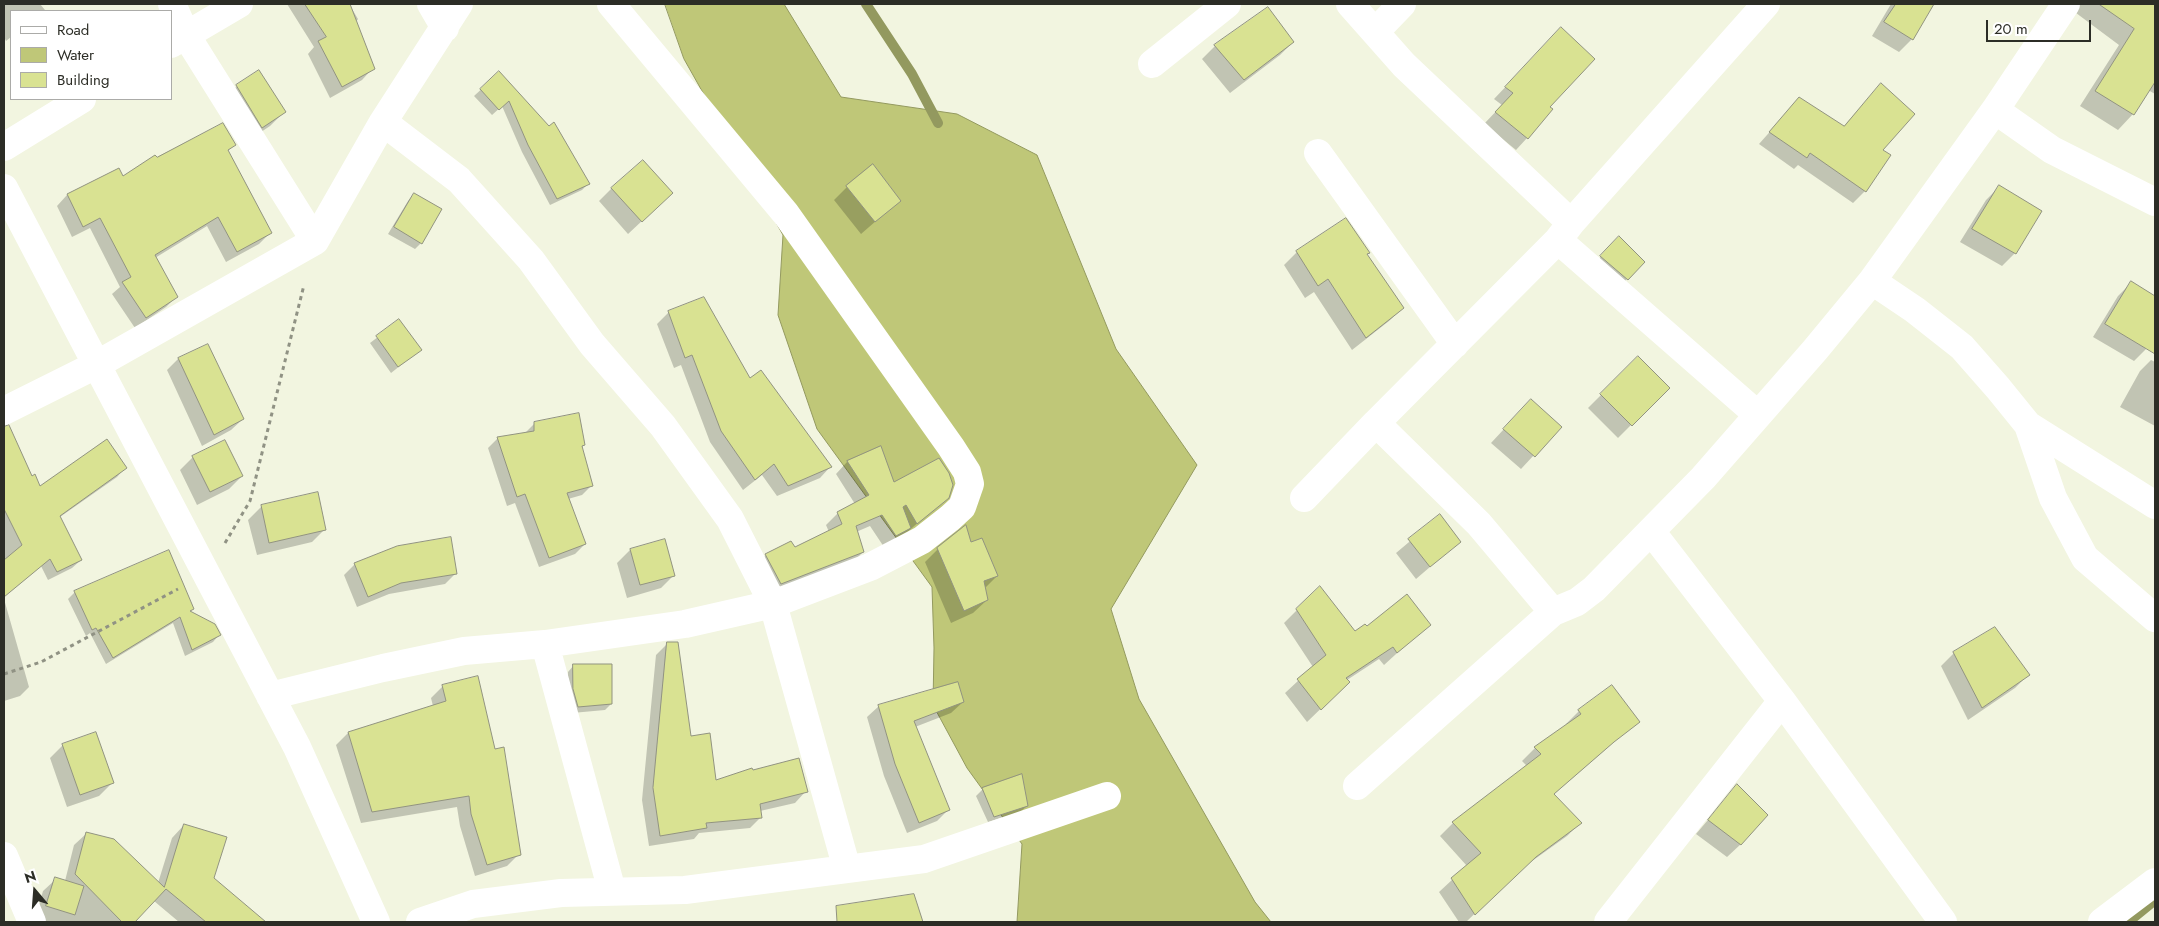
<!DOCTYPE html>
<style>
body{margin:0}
#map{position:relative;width:2159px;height:926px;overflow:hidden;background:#f2f5e0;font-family:Jost,sans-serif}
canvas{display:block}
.frame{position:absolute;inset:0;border:5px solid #2c2d26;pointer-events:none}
.legend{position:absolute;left:10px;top:10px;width:162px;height:90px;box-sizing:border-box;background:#fff;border:1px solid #ababa8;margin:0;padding:6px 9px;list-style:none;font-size:15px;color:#2c2d26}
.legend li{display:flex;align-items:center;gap:10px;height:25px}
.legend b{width:25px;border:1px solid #ababa8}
.north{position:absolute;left:10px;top:866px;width:50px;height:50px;-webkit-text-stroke:4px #fff;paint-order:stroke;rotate:342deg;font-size:14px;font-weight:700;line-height:20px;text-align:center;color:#2c2d26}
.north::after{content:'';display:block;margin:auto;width:18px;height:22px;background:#2c2d26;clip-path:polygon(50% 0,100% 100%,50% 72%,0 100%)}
.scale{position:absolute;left:1986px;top:20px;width:105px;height:22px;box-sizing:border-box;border:2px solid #2c2d26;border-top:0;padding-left:6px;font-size:15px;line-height:18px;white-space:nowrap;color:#2c2d26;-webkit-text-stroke:4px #fff;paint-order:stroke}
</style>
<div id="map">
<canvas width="2159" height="926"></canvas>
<div class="frame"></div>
<ul class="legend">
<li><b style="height:6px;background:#fff"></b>Road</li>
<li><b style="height:14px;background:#bfc778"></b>Water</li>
<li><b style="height:14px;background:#d9e292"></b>Building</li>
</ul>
<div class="north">N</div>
<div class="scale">20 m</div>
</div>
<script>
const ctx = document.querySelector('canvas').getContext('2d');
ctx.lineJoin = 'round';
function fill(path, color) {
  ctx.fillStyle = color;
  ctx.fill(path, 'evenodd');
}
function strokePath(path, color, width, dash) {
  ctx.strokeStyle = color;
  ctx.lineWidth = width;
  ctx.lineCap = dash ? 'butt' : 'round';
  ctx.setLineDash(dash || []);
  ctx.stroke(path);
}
const water = new Path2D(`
 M 665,4 L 784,4 L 841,97 L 957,114 L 1037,155 L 1116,349 L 1197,465 L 1111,609 L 1139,699 L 1255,902 L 1271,922 L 1017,922 L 1022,844 L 967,768 L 933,705 L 934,648 L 932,587 L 817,429 L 778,315 L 783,235 L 684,59 Z`);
fill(water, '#bfc778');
strokePath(water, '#93995f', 1);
fill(new Path2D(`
 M 4,4 L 40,4 L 45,10 L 11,11 L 11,37 L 6,41 L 4,37 Z
 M 287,4 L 349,4 L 358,19 L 356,22 L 373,68 L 362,80 L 330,98 L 308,54 L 314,47 Z
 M 1891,4 L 1933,4 L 1912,39 L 1899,52 L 1872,36 Z
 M 2064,4 L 2141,4 L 2155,13 L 2155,94 L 2148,90 L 2133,114 L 2118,130 L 2080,106 L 2119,45 Z
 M 1549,41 L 1549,107 L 1527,138 L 1516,150 L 1484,124 L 1502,105 L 1494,99 Z
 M 1293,42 L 1280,55 L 1230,93 L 1202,59 L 1215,46 Z
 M 258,72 L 283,113 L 270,126 L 249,140 L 224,99 L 237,86 Z
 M 499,73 L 588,184 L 582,190 L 550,205 L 522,152 L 502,106 L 492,115 L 474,96 Z
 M 1881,85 L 1881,150 L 1865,191 L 1853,203 L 1798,165 L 1794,169 L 1759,144 L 1799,99 L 1843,127 Z
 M 235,144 L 227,152 L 270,233 L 259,244 L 226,262 L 207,226 L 155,258 L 177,296 L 166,307 L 135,328 L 112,294 L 120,287 L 90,228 L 72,237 L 57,206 L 67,195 L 118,169 L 123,178 L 157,159 Z
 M 847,187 L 899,201 L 861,234 L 834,200 Z
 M 1999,187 L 2015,253 L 2002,266 L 1960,242 L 1986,200 Z
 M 612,188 L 658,206 L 628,234 L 599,201 Z
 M 414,194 L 421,243 L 415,249 L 388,234 L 408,201 Z
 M 1619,238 L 1644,262 L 1614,292 L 1588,270 Z
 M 1297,252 L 1366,255 L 1403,308 L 1389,321 L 1352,350 L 1314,292 L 1305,298 L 1284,265 Z
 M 2131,283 L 2155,297 L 2155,334 L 2147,348 L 2134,361 L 2093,337 L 2118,296 Z
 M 703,298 L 749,379 L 831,466 L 820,478 L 777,496 L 762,475 L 743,490 L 710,442 L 681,365 L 674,368 L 657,324 L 669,312 Z
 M 399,321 L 420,350 L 391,373 L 370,343 Z
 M 1638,358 L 1668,388 L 1618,438 L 1588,408 Z
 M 178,359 L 243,419 L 231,430 L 202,446 L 167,370 Z
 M 2151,360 L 2155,362 L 2155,426 L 2120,407 L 2140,371 Z
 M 1518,414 L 1560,427 L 1521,469 L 1491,443 Z
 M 534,424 L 584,445 L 581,448 L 592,485 L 582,495 L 568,499 L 585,544 L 575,554 L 539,567 L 515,503 L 507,506 L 488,448 L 498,438 L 524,434 Z
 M 17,444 L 32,477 L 39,488 L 125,468 L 117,477 L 60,517 L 81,560 L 72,568 L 48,580 L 41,566 L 4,597 L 4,450 Z
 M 880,448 L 893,484 L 947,497 L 904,535 L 904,534 L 897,540 L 884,547 L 870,526 L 856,532 L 863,552 L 851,564 L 768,596 L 754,567 L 766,555 L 794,548 L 829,532 L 826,525 L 838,513 L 855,504 L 836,474 L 847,462 Z
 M 193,457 L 242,476 L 229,489 L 197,505 L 180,470 Z
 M 262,506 L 325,529 L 312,542 L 257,555 L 248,520 Z
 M 1440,516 L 1459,542 L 1416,579 L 1396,553 Z
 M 971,544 L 997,576 L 984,589 L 987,600 L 973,613 L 951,623 L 925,562 L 938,549 Z
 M 630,550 L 674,575 L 661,588 L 627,598 L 617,563 Z
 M 169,552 L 189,612 L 219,635 L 213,642 L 185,656 L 173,623 L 106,664 L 90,633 L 86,636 L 68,599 L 75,592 Z
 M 355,564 L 456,573 L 445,584 L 389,594 L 357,607 L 344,575 Z
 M 4,599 L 29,687 L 20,696 L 4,701 Z
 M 1297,610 L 1355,633 L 1367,627 L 1429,624 L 1384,665 L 1379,659 L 1347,680 L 1335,695 L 1307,722 L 1285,693 L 1313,667 L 1284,623 Z
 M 667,644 L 690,738 L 715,781 L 806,791 L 795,803 L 760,811 L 761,817 L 750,828 L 699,833 L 694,839 L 649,846 L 642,800 L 656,655 Z
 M 1954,653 L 2028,675 L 2015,688 L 1968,720 L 1941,666 Z
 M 574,665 L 611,704 L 605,710 L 572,713 L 568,696 L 568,672 Z
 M 443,686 L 519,854 L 507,866 L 475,876 L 460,826 L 457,807 L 361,823 L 336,745 L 348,733 L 433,706 L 431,698 Z
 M 963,702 L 951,713 L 915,727 L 948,810 L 937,821 L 907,833 L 884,776 L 867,717 L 879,706 Z
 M 1579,711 L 1638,721 L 1553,795 L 1580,823 L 1567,836 L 1521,869 L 1466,922 L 1459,922 L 1439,892 L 1467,866 L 1440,836 L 1453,823 L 1527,766 L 1522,761 L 1535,748 L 1567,725 L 1566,724 Z
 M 63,745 L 112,783 L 99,796 L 67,807 L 50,758 Z
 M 1737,786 L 1741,844 L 1727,857 L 1696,834 Z
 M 983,789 L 1027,806 L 1020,812 L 988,822 L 976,796 Z
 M 184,825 L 213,879 L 261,922 L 179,922 L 154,901 L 133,922 L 47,922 L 35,919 L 43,891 L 56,879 L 65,881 L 74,845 L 87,833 L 158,883 L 172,838 Z
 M 913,895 L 921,922 L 859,922 L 855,913 Z`), '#0003');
strokePath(new Path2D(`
 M 866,4 L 912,74 L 938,123
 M 2128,922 L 2155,900`), '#93995f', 10);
const building = new Path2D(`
 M 305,4 L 350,4 L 375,69 L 342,87 L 318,41 L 326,37 Z
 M 1896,4 L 1934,4 L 1913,40 L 1884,22 Z
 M 2099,4 L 2155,4 L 2155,82 L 2134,115 L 2095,91 L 2134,29 Z
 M 1268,7 L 1294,42 L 1244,80 L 1214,45 Z
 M 1561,27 L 1595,59 L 1550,107 L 1553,109 L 1528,139 L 1495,112 L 1513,93 L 1505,87 Z
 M 259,70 L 286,112 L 262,128 L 236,85 Z
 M 499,71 L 549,126 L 554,122 L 590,184 L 557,199 L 528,145 L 509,101 L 499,110 L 480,89 Z
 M 1881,83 L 1915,114 L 1883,150 L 1891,155 L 1866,192 L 1810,153 L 1807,158 L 1769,132 L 1799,97 L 1844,126 Z
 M 223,123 L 236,145 L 228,150 L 272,233 L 237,252 L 218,217 L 155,255 L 178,297 L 146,318 L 122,282 L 131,277 L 100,218 L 83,227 L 67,194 L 119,168 L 123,176 L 155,155 L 157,157 Z
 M 643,160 L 673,193 L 642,222 L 611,188 Z
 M 873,164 L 901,201 L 875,222 L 846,186 Z
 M 1999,185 L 2042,211 L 2016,254 L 1972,229 Z
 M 414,193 L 442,209 L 422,244 L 394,227 Z
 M 1346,218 L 1370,253 L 1367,254 L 1404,308 L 1366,338 L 1328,279 L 1318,286 L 1296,251 Z
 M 1619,236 L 1645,262 L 1628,280 L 1600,256 Z
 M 2131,281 L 2155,296 L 2155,354 L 2105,324 Z
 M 704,297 L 750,378 L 761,370 L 832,467 L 788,486 L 774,464 L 755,480 L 721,431 L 692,355 L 685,358 L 668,311 Z
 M 399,319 L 422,350 L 398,367 L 376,336 Z
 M 208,344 L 244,419 L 214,435 L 178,358 Z
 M 1638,356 L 1670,388 L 1632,426 L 1600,394 Z
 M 1531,399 L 1562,427 L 1535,457 L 1503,429 Z
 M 579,413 L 585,445 L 582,446 L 593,486 L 567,493 L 586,544 L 549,558 L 525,494 L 517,497 L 497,437 L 534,431 L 534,422 Z
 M 9,425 L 32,476 L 35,474 L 40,486 L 107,439 L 127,468 L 60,516 L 82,560 L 57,572 L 50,559 L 4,597 L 4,560 L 22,545 L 4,509 L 4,427 Z
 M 225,440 L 243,476 L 210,492 L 192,456 Z
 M 881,446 L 894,482 L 939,458 L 949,473 L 953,485 L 949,498 L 917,524 L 906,505 L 903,507 L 911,528 L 896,536 L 882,515 L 856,526 L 864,552 L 781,584 L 765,554 L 791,541 L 795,547 L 842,524 L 837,512 L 869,495 L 847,461 Z
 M 318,492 L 326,530 L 269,543 L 261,505 Z
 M 1440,514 L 1461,542 L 1430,567 L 1408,539 Z
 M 966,525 L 971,542 L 982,538 L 998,576 L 984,581 L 988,600 L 964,611 L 937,548 Z
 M 451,537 L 457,574 L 401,583 L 368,597 L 354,563 L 397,546 Z
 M 665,539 L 675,576 L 640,585 L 630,549 Z
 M 169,550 L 194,609 L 190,611 L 215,624 L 221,635 L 192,650 L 180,617 L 113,658 L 96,628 L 92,630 L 74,591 Z
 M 1320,586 L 1355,631 L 1365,624 L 1367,626 L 1407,594 L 1431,625 L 1397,653 L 1393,647 L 1346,678 L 1350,682 L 1321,710 L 1297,679 L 1326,655 L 1296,609 Z
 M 1995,627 L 2030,675 L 1982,708 L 1953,652 Z
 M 667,642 L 678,642 L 691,736 L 710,733 L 716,780 L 752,768 L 753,770 L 799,758 L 808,792 L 760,804 L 762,818 L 706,823 L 707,828 L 660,836 L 653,788 Z
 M 573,664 L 612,664 L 612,704 L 578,707 L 573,689 Z
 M 478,676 L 495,749 L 504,747 L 521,855 L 487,865 L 471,814 L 469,796 L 372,812 L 348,732 L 446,701 L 442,685 Z
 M 958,682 L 964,702 L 914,721 L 950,810 L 919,823 L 895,764 L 878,705 Z
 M 1612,685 L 1640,722 L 1614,742 L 1554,794 L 1582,823 L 1536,857 L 1475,915 L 1451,878 L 1481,853 L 1452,822 L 1541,754 L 1534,747 L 1581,714 L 1578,710 Z
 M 96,732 L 114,783 L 80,795 L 62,744 Z
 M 1022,774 L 1028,806 L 994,817 L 982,788 Z
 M 1737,784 L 1768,815 L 1741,845 L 1708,820 Z
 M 184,824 L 227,837 L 214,878 L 266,922 L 206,922 L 166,889 L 135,922 L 122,922 L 75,874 L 86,832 L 114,839 L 164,887 Z
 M 55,877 L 84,886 L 75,915 L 46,906 Z
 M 914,894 L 923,922 L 837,922 L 836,906 Z`);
fill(building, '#d9e292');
strokePath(building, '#919380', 1);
strokePath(new Path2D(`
 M 225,543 L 250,501 L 304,285
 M 4,674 L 41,662 L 178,589`), '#909284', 3, [4, 4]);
strokePath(new Path2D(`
 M 172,4 L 186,35 L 315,241
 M 431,4 L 445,28
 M 1350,4 L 1404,65 L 1571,223
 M 2066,4 L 1995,110 L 2052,150 L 2155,202
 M 1375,32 L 1402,4
 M 171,44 L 239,4
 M 1152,64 L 1227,4
 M 383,122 L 459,180 L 531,260 L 592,344 L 663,426 L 730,519 L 773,604 L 847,869
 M 4,147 L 82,99
 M 1318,153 L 1455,344
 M 4,188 L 297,747 L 376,922
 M 1558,240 L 1758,415
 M 1872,281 L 1915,310 L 1962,347 L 1998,388 L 2028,425 L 2053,498 L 2085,558 L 2155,618
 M 4,411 L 96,365 L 315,241 L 383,122 L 459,4
 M 2028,425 L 2155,505
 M 1304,498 L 1376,423
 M 1651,531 L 1782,701 L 1943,922
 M 1553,612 L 1479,524 L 1376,423 L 1558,240 L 1571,223 L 1766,4
 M 545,644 L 612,891
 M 270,696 L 383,668 L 464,651 L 545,644 L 685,624 L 773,604 L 870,567 L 922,540 L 950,518 L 962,507 L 970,484 L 967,472 L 951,447 L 786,214 L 611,4
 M 1357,786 L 1553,612 L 1577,602 L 1594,589 L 1703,478 L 1815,350 L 1872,281 L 1995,110
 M 4,856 L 32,922
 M 420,922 L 473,904 L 561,893 L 685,890 L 924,859 L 1107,796
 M 1608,922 L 1782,701
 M 2102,922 L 2155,882`), '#fff', 28);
</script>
